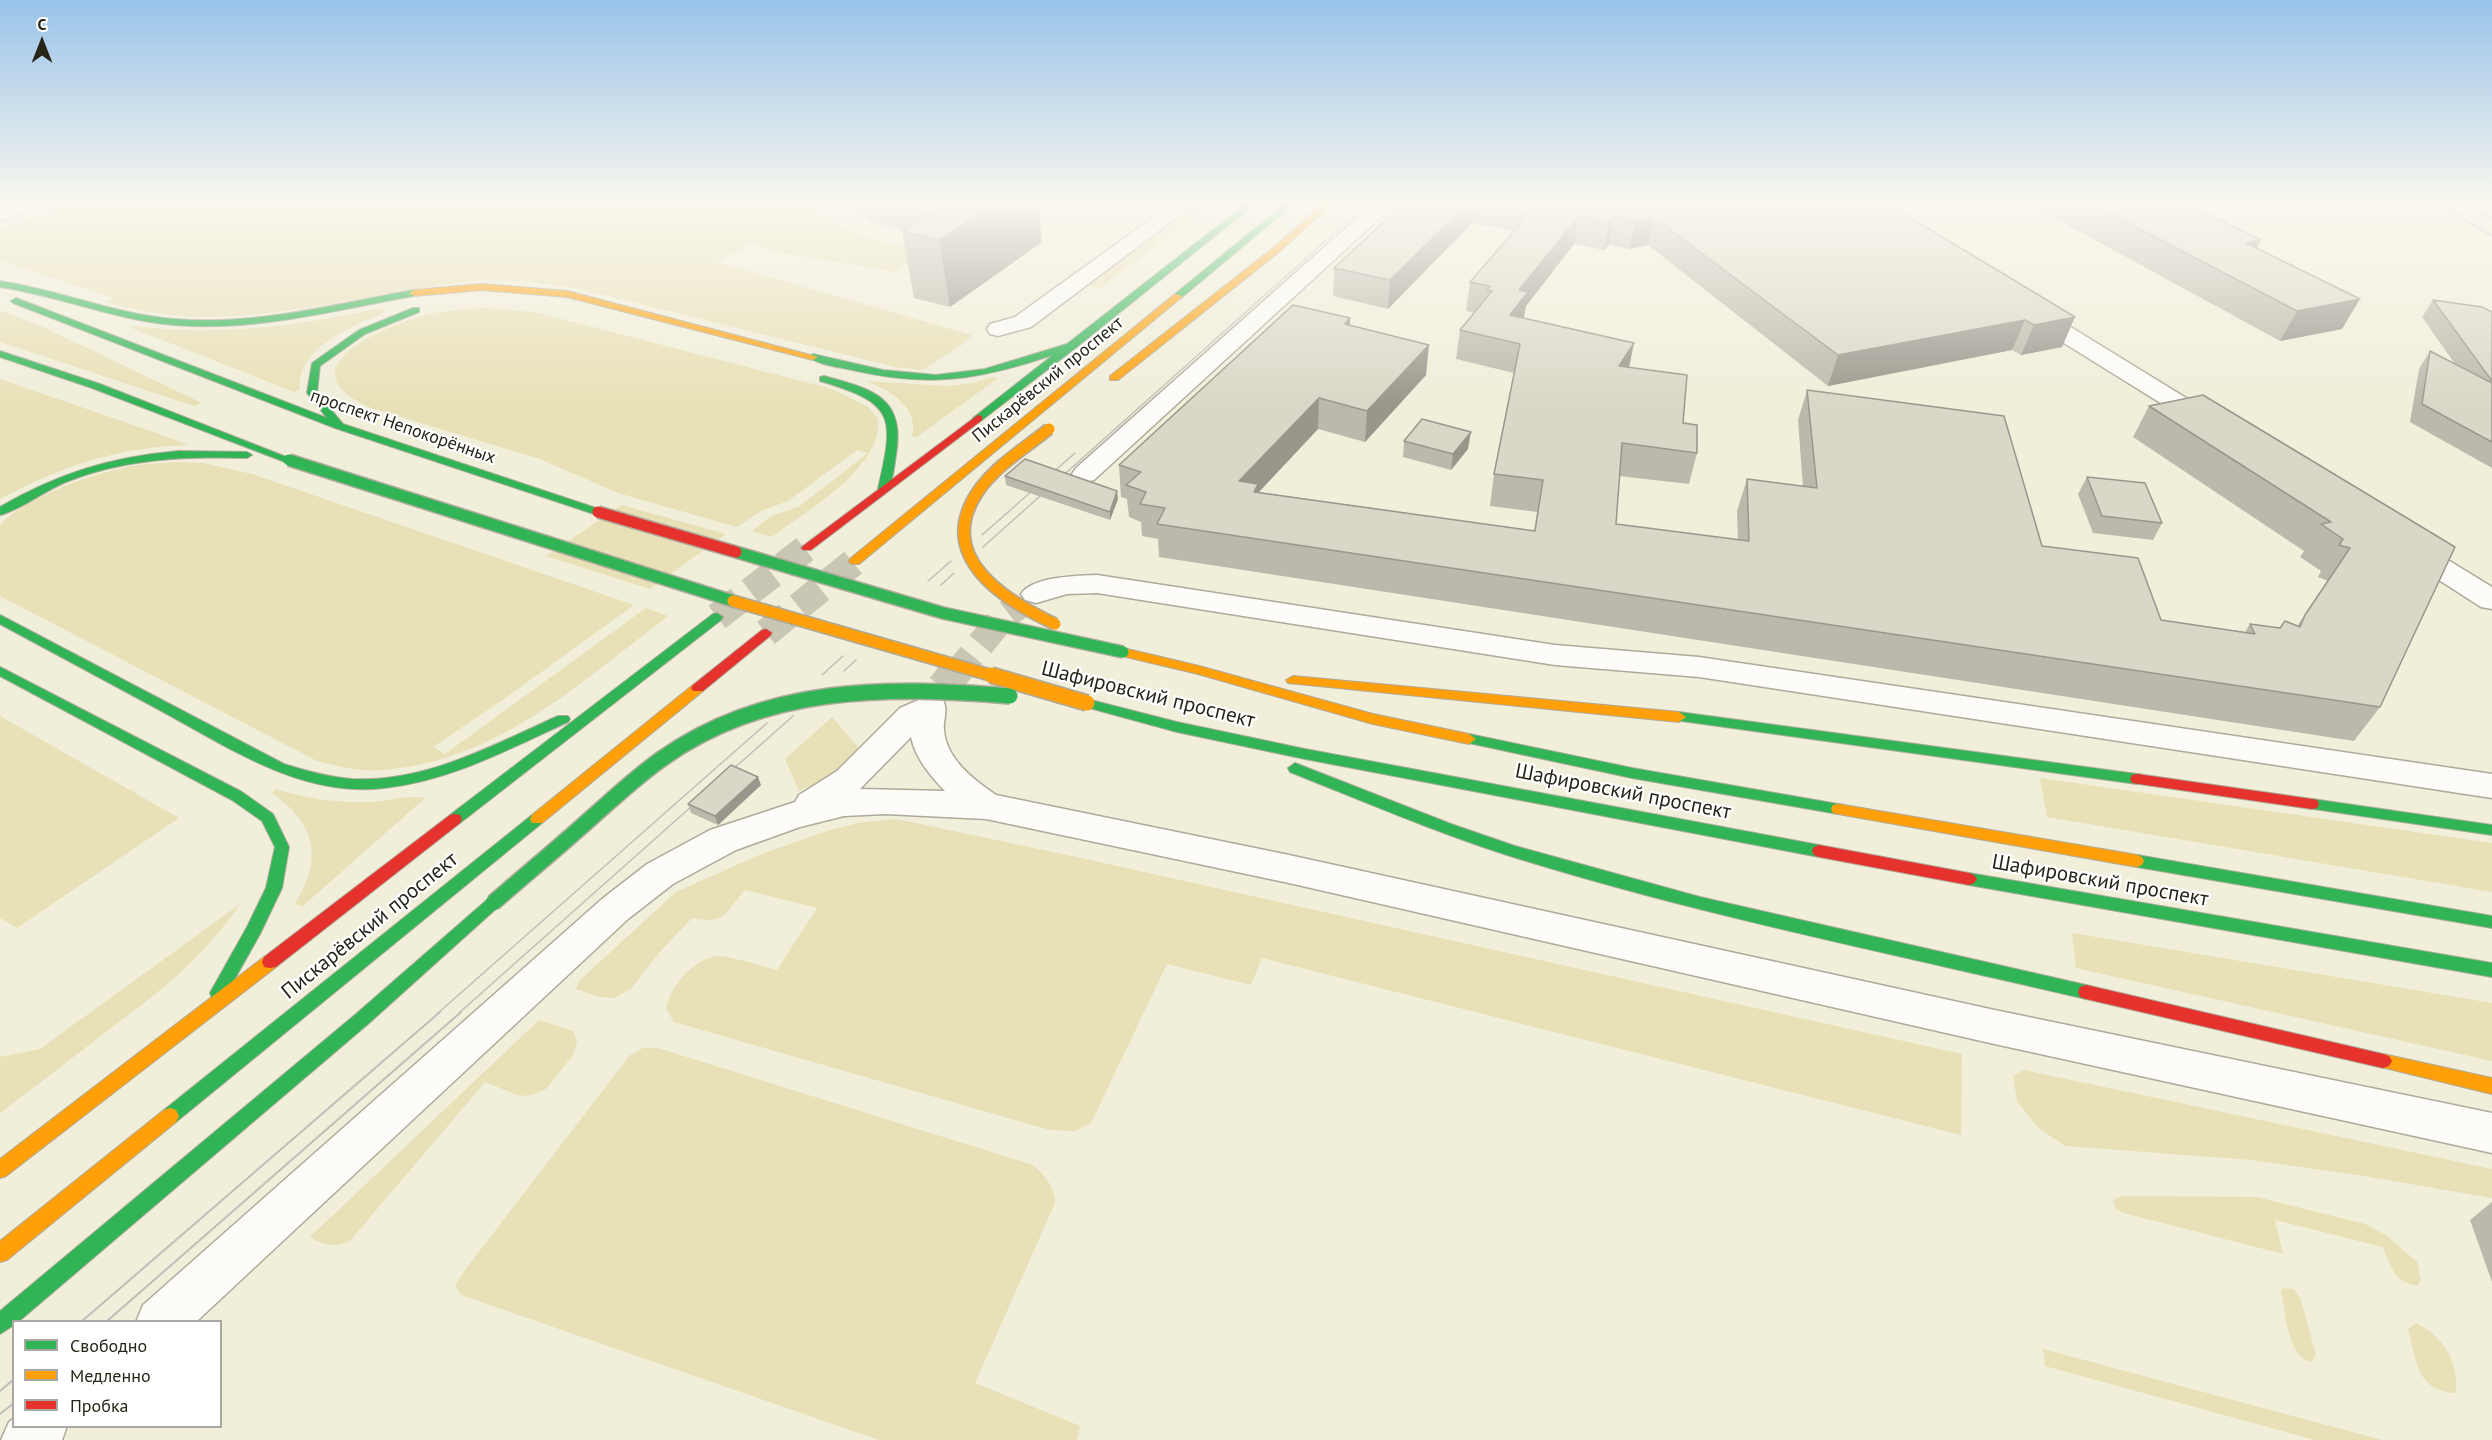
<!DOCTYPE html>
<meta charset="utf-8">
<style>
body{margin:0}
#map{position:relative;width:2492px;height:1440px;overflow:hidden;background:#f1eeda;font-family:"PT Sans",sans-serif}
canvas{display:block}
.legend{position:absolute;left:12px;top:1320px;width:210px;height:108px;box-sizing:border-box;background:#fff;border:2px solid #a9a8a2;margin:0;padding:8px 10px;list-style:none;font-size:18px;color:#272517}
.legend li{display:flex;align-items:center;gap:12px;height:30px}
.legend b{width:30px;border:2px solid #a9a8a2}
.north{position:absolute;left:12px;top:12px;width:60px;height:60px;-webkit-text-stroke:4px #fff;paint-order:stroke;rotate:0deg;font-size:16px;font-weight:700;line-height:24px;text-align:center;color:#272517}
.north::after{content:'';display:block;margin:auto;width:21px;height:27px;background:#272517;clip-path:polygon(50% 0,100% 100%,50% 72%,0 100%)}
</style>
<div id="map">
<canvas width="2492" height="1440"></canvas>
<ul class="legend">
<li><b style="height:8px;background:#30b455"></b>Свободно</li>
<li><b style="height:8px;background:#ff9f0a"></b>Медленно</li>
<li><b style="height:8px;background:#e5322d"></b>Пробка</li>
</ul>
<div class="north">С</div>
</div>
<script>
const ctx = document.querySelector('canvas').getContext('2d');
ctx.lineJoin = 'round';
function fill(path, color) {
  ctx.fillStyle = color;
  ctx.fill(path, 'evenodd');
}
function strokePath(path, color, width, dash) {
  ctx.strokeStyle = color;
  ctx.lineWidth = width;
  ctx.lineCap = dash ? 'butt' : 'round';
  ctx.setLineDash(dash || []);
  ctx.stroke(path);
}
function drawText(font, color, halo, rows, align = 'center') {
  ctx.font = font + ' "PT Sans",sans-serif';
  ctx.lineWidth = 4.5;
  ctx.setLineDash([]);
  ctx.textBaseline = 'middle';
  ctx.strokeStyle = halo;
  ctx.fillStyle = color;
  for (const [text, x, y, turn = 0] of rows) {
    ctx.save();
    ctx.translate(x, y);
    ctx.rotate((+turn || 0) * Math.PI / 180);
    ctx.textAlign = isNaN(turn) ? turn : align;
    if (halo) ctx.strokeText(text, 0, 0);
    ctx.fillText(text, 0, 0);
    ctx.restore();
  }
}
fill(new Path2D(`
 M 73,203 L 805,203 L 835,224 L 862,235 L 923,252 L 895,272 L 776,252 L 751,244 L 717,262 L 972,335 L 963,344 L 922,370 L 895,367 L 579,289 C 540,282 500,277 461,282 C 375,293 290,317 203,317 C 170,317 137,310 105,302 L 114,298 L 0,261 L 0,229 Z
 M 1190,210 L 1201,212 L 1100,288 L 1089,286 Z
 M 382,308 L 386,312 C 354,326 296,347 300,390 L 294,392 L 129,327 L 136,326 C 219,337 301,325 382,308 Z
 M 486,308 L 535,312 L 832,389 L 868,407 L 878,419 C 883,468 806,511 772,537 L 752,531 L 772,516 L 800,506 L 868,453 L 857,450 L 788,501 L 761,511 L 737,527 L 618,493 L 540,459 L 371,408 C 358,402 336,391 335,375 C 333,347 400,322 422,316 C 443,310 465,309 486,308 Z
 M 0,310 L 43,327 L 202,403 L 194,406 L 0,342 Z
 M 992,377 L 998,378 L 917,437 L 912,437 C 920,407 889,390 866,381 L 948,386 L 974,383 Z
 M 0,379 L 162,435 L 188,445 C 118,447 62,466 0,499 Z
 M 173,462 L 203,463 L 252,474 L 634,605 L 504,699 L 433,747 L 445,754 L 646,608 L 668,616 C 581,682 495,763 381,770 C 360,772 337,766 317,761 L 0,596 L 0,525 C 23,498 88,476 122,468 C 138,464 156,464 173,462 Z
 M 622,505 L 726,534 L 650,589 L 546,556 Z
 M 0,716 L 179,818 L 17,928 L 0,918 Z
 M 832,717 L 861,750 C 847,771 821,781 799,791 L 785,759 Z
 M 2040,778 L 2492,843 L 2492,892 L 2047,817 Z
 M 276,789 C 306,799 337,803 369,802 C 388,802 407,794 425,798 L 303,906 L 295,904 C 323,858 316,824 272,793 Z
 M 896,819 L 1072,856 L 1962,1054 L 1961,1135 L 1262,958 L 1251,985 L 1167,964 L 1091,1123 L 1075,1131 L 1050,1130 L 674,1022 L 666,1009 C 670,987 693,959 717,956 C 728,955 764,967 777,970 L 817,908 L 745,890 C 725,912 726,925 692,918 L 658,954 L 631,989 L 614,998 L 599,997 L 576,989 L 579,981 L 676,892 L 759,855 L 827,831 L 858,823 Z
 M 240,904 C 201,961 157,994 103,1034 C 69,1061 34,1087 0,1113 L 0,1057 L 40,1049 Z
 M 2072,933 L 2492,1003 L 2492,1061 L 2076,968 Z
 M 539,1020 L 573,1031 L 577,1041 L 573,1055 L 546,1089 L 531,1095 L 520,1096 L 485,1082 L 350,1241 C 336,1248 322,1245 310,1237 Z
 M 643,1048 L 658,1048 L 1033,1165 C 1046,1177 1054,1186 1055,1203 L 975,1383 L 1080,1426 L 1077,1440 L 879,1440 L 461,1295 L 455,1285 L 465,1270 L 630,1055 Z
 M 2024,1070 L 2492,1169 L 2492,1198 L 2358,1175 L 2251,1160 L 2066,1146 L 2039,1129 L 2017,1101 L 2013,1076 Z
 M 2121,1196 L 2257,1197 L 2365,1224 L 2386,1235 L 2417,1262 L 2421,1280 L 2417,1286 C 2394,1281 2391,1268 2383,1247 L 2275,1220 L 2283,1254 L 2124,1213 L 2116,1209 L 2113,1201 Z
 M 2283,1288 L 2293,1289 L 2300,1297 L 2316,1355 L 2312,1362 C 2288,1359 2286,1313 2281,1292 Z
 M 2416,1323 C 2445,1338 2458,1361 2456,1393 C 2416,1391 2417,1361 2408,1329 Z
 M 2043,1349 L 2382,1440 L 2315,1440 L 2045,1366 Z`), '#e8e0b6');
strokePath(new Path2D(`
 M 954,677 L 1001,619 L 1019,605`), '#c9c6b3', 28, [28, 14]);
strokePath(new Path2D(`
 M 944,689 L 955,675`), '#c9c6b3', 36, [36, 18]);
strokePath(new Path2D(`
 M 717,617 L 805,549
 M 766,633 L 855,561`), '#c9c6b3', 28, [28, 14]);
const street = new Path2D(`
 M 16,203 L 46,203 L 43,207 L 0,221 L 0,208 Z
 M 1173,203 L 1196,203 L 1031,327 L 998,336 L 990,334 L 987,329 L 990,324 L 1015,317 Z
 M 1373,208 L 1380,210 L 1383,214 L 1380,218 L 1094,480 L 1085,482 L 1076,480 L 1072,474 L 1076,468 L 1366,210 Z
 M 2030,305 L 2038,307 L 2222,420 L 2226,425 L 2222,430 L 2213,433 L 2204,430 L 2022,317 L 2019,312 L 2022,307 Z
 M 2407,538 L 2417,541 L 2492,587 L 2492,609 L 2481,607 L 2397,553 L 2393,547 L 2397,541 Z
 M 1097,575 L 1555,645 L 1699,657 L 2492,774 L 2492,798 L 1699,677 L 1555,665 L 1097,593 L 1067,594 L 1036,603 L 1025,600 L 1021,594 C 1033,576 1077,576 1097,575 Z
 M 930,695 L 942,698 C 949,710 943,718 944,730 C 946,759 974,780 996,795 L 1289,855 L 1990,1009 L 2492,1113 L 2492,1153 L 1990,1043 L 1289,883 L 986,819 L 885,814 L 844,816 L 800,827 L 736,850 L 673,884 L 628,919 L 196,1322 L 136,1322 L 143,1305 L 602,899 L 647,864 L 710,830 L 795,802 L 799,795 L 837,771 L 900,708 ZM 911,737 C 915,757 930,776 945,791 L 860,789 Z
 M 14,1418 L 14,1426 L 67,1426 L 62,1440 L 1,1440 L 9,1422 Z`);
const fast = new Path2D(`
 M 1247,203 L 1256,203 L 1078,346 L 982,420 L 974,420 L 973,418 L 1053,355 C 978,380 930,388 852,370 C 839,367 819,365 808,357 L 813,354 L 883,370 L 936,375 L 985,369 L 1067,344 Z
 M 1286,203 L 1295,203 L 1181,298 L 1175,298 L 1175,294 Z
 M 0,281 C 59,290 115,314 174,319 C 255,326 335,304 414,290 L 419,293 L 414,296 C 335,310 255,332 174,325 C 115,320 59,296 0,287 Z
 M 16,298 L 327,418 L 307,393 L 312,363 L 359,330 L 413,308 L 419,308 L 419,312 L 365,334 L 320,366 L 317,393 L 343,424 L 602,510 L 604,512 L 602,514 L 594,514 L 335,428 L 13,303 L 11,301 Z
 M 0,351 L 100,384 L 294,460 L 289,463 L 285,462 L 92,388 L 0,357 Z
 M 824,376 C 872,389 906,397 896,455 C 894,467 893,481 888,491 L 884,492 L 878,489 C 895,416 895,403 820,381 L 820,377 Z
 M 179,451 L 247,452 L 252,455 L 247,458 C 184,456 124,459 66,482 C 44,491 20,510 0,515 L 0,507 C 59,473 111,457 179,451 Z
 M 717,613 L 723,617 L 721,620 L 460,823 L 450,823 L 448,819 L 450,815 L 713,614 Z
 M 0,615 L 284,764 C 306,771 328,777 352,779 C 425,783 493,745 558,716 L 568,716 L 570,719 L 568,722 C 509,749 450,781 384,788 C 300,798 227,746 156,708 C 104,680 52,652 0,624 Z
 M 0,667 L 242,792 L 273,814 L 289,847 L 282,888 L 260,934 L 224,998 L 218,1000 L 212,998 L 210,993 L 247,927 L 266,888 L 275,847 L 262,821 L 232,800 L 0,676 Z
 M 1087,699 L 1177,722 L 1305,749 L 1819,845 L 1824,847 L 1826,851 L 1824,855 L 1819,857 L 1305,759 L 1177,732 L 1082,706 L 1080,703 L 1082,700 Z
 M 1679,712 L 2137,774 L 2142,775 L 2144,779 L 2142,783 L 2137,784 L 1674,720 L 1672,717 Z
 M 1469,734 L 1632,768 L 1838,804 L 1843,805 L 1845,809 L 1843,813 L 1838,814 L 1632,778 L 1464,742 L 1462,739 L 1464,736 Z
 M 1295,763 L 1451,824 L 1515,846 L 1700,897 L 2086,985 L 2092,987 L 2094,992 L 2092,997 L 2086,999 C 1894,954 1699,915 1510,856 C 1435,832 1363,801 1290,772 L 1288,768 Z
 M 2312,799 L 2492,825 L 2492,835 L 2307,808 L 2305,804 L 2307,800 Z
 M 537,814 L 542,815 L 544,819 L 542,823 L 176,1122 L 170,1124 L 164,1122 L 161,1116 L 164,1110 L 532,815 Z
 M 2137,855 L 2492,916 L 2492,928 L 2137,867 L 2132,865 L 2130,861 L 2132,857 Z
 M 1969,873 L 2492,963 L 2492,977 L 1969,885 L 1964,883 L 1961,879 L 1964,875 Z
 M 493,897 L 498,899 L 501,903 L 498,907 L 368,1024 L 18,1322 L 14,1322 L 14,1325 L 0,1334 L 0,1311 L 356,1014 L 488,899 Z`);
const slow = new Path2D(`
 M 1324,203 L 1333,203 L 1279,252 L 1118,380 L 1110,380 L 1110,376 L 1273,248 Z
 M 482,284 L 567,291 L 818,357 L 813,360 L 567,297 L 482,290 L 414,296 L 409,293 L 414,290 Z
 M 1175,294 L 1183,296 L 859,564 L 851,564 L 849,561 L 851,558 Z
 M 1123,648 L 1199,666 L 1373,714 L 1469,734 L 1476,739 L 1469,744 L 1373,724 L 1198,674 L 1118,655 L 1117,652 Z
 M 1293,676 L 1679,712 L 1686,717 L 1679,722 L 1288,683 L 1286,680 Z
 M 698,684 L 703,685 L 705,688 L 703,691 L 542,823 L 532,823 L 530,819 L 532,815 L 693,685 Z
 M 1838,804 L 2137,855 L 2142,857 L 2144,861 L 2142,865 L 2137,867 L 1838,814 L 1833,813 L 1831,809 L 1833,805 Z
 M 270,956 L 276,957 L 278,962 L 276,967 L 6,1176 L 0,1178 L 0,1159 L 264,957 Z
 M 2383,1054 L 2492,1078 L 2492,1094 L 2377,1066 L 2374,1061 L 2377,1056 Z
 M 170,1108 L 176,1110 L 179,1116 L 176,1122 L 7,1260 L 0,1262 L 0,1241 L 164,1110 Z`);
const jam = new Path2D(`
 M 978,415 L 982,416 L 982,420 L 811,550 L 803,550 L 801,548 L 803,546 Z
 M 766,629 L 772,633 L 770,636 L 703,691 L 693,691 L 691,688 L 693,685 L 762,630 Z
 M 2137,774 L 2312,799 L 2317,800 L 2319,804 L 2317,808 L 2312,809 L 2132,783 L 2130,779 L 2132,775 Z
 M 455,814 L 460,815 L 462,819 L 460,823 L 276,967 L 270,968 L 264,967 L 262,962 L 264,957 L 450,815 Z
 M 1819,845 L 1969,873 L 1974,875 L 1977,879 L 1974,883 L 1969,885 L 1819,857 L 1814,855 L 1812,851 L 1814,847 Z
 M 2086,985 L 2383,1054 L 2389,1056 L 2392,1061 L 2389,1066 L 2383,1068 L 2086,999 L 2080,997 L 2078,992 L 2080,987 Z`);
strokePath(street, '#adaa9b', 3);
strokePath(fast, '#adaa9b', 2);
strokePath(slow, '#adaa9b', 2);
strokePath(jam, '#adaa9b', 2);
fill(street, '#fdfcf9');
fill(fast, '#30b455');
fill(slow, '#ff9f0a');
fill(jam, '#e5322d');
strokePath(new Path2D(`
 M 982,535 L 1075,453
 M 983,547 L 1368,203
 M 928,581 L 951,561
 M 941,585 L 954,573
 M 844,671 L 856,660
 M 822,675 L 843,656
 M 723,778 L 793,716
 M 438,1013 L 767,723
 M 459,1013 L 701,798`), '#bfbeba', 1.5);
strokePath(new Path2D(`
 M 81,1322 L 440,1012
 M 106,1322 L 461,1012
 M 0,1391 L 14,1379
 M 0,1414 L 14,1403`), '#bfbeba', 2);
strokePath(new Path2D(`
 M 2438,203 L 2492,236
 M 2465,203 L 2492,219`), '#bfbeba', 3);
const fastBridgeFar1 = new Path2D(`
 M 289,460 L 733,601
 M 736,552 L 943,613 L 1123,652`);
const fastBridge = new Path2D(`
 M 493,903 C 525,875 558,848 590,819 C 614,798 637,776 663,758 C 766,685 889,686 1010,696`);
const slowBridgeFar1 = new Path2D(`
 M 1049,429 C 1025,448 995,466 977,493 C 935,557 1004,600 1055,624
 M 733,601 L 997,677`);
const slowBridge = new Path2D(`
 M 991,675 L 1087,703`);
const jamBridge = new Path2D(`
 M 598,512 L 736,552`);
strokePath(fastBridgeFar1, '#adaa9b', 14, []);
strokePath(fastBridge, '#adaa9b', 18, []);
strokePath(slowBridgeFar1, '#adaa9b', 14, []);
strokePath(slowBridge, '#adaa9b', 18, []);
strokePath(jamBridge, '#adaa9b', 14, []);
strokePath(fastBridgeFar1, '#30b455', 11);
strokePath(fastBridge, '#30b455', 15);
strokePath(slowBridgeFar1, '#ff9f0a', 11);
strokePath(slowBridge, '#ff9f0a', 15);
strokePath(jamBridge, '#e5322d', 11);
fill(new Path2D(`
 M 852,203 L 926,203 L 927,215 L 1042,242 L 950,307 L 914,298 L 902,231 L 904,230 L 872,222 Z
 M 1404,203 L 1886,203 L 2062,347 L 2021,355 L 2012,350 L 1828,386 L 1648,245 L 1629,249 L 1609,245 L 1604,250 L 1574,244 L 1526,306 L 1524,318 L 1629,367 L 1683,423 L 1697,453 L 1689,484 L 1619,476 L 1616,524 L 1738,540 L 1737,511 L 1747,479 L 1803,487 L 1798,420 L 1807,390 L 2042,546 L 2161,620 L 2245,632 L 2250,624 L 2280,628 L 2297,626 L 2328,581 L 2318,577 L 2321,571 L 2300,557 L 2304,551 L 2133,437 L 2149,406 L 2455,547 L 2380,707 L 2354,741 L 1159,557 L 1158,539 L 1142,536 L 1141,522 L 1129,517 L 1127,499 L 1121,497 L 1119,465 L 1350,318 L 1350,325 L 1426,375 L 1365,442 L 1318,429 L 1259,492 L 1534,531 L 1537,512 L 1490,506 L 1494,474 L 1514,373 L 1456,359 L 1460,330 L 1474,313 L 1466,311 L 1470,282 L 1514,231 L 1472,223 L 1388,309 L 1333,296 L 1334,268 Z
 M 2027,203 L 2185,203 L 2257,248 L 2342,329 L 2280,341 Z
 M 2433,300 L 2492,312 L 2492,468 L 2410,422 L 2419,369 L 2430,351 L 2455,364 L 2422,317 Z
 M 1404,441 L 1468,449 L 1451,470 L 1403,457 Z
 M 1005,476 L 1118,499 L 1110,520 L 1006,485 Z
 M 2087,477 L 2162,523 L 2153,540 L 2093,533 L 2078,494 Z
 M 761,785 L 718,825 L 691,813 L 688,804 Z
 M 2492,1202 L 2492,1282 L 2470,1220 Z`), '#bbb9ac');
fill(new Path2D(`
 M 996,203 L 1038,203 L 1042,242 L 950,307 L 939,240 Z
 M 1468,203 L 1475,203 L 1472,223 L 1388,309 L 1390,280 Z
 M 1579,216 L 1574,244 L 1526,306 L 1523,321 L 1510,315 L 1519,290 Z
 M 1614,217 L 1609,245 L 1604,250 L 1610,222 Z
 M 1653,217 L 1648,245 L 1629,249 L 1635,221 Z
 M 2261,240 L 2246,269 L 2246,243 Z
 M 2360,299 L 2342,329 L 2280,341 L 2297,311 Z
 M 2075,317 L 2062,347 L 2021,355 L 2034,325 Z
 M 1350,318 L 1349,348 L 1345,324 Z
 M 2025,320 L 2012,350 L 1828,386 L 1838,355 Z
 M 1634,343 L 1628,373 L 1619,366 Z
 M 1429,345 L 1426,375 L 1365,442 L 1367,411 Z
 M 1319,398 L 1318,429 L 1257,494 L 1239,481 Z
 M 1471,432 L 1468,449 L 1451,470 L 1453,454 Z
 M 1117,491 L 1118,499 L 1110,520 L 1110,512 Z
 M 758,777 L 761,785 L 718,825 L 715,816 Z`), '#99968c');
const building = new Path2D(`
 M 947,203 L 996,203 L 939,240 L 902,231 Z
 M 1404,203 L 1468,203 L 1390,280 L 1334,268 Z
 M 1514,203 L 1886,203 L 2075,317 L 2034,325 L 2025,320 L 1838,355 L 1653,217 L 1635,221 L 1614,217 L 1610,222 L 1579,216 L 1519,290 L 1528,292 L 1510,315 L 1634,343 L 1619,366 L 1687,375 L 1683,423 L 1697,425 L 1697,453 L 1622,443 L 1616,524 L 1749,541 L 1747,479 L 1817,488 L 1807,390 L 2004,416 L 2042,546 L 2138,558 L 2161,620 L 2255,634 L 2250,624 L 2280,628 L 2285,621 L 2300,627 L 2305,615 L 2350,548 L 2339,545 L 2343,539 L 2321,524 L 2331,522 L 2149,406 L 2203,395 L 2455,547 L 2380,707 L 1157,524 L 1165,508 L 1140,504 L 1146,492 L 1126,485 L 1141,472 L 1119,465 L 1293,305 L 1350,318 L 1345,324 L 1429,345 L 1367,411 L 1319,398 L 1239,481 L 1258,484 L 1254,492 L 1535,531 L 1543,480 L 1494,474 L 1520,344 L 1460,330 L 1492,291 L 1487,290 L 1490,286 L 1470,282 L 1535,207 Z
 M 2090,203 L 2185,203 L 2261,240 L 2246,243 L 2360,299 L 2297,311 Z
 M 2433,300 L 2482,307 L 2492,312 L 2492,381 Z
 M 2430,351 L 2492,383 L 2492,442 L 2422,404 Z
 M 1422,419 L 1471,432 L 1453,454 L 1404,441 Z
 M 1025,459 L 1117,491 L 1110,512 L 1005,476 Z
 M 2087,477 L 2145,483 L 2162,523 L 2102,516 Z
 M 731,765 L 758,777 L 715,816 L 688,804 Z`);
fill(building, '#dad7c8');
strokePath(building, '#99968c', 1.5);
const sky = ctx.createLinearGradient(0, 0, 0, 405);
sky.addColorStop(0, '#99c3ea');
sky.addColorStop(0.5, '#f9f7ee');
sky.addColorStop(1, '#f9f7ee00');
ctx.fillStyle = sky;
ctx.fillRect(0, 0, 2492, 405);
drawText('18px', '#272517', '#fff', [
 ["Пискарёвский проспект",1048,380,-39],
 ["проспект Непокорённых",403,427,19]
]);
drawText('21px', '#272517', '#fff', [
 ["Шафировский проспект",1148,695,14],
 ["Шафировский проспект",1623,792,11],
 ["Шафировский проспект",2100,881,10],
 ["Пискарёвский проспект",370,926,-39]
]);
</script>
